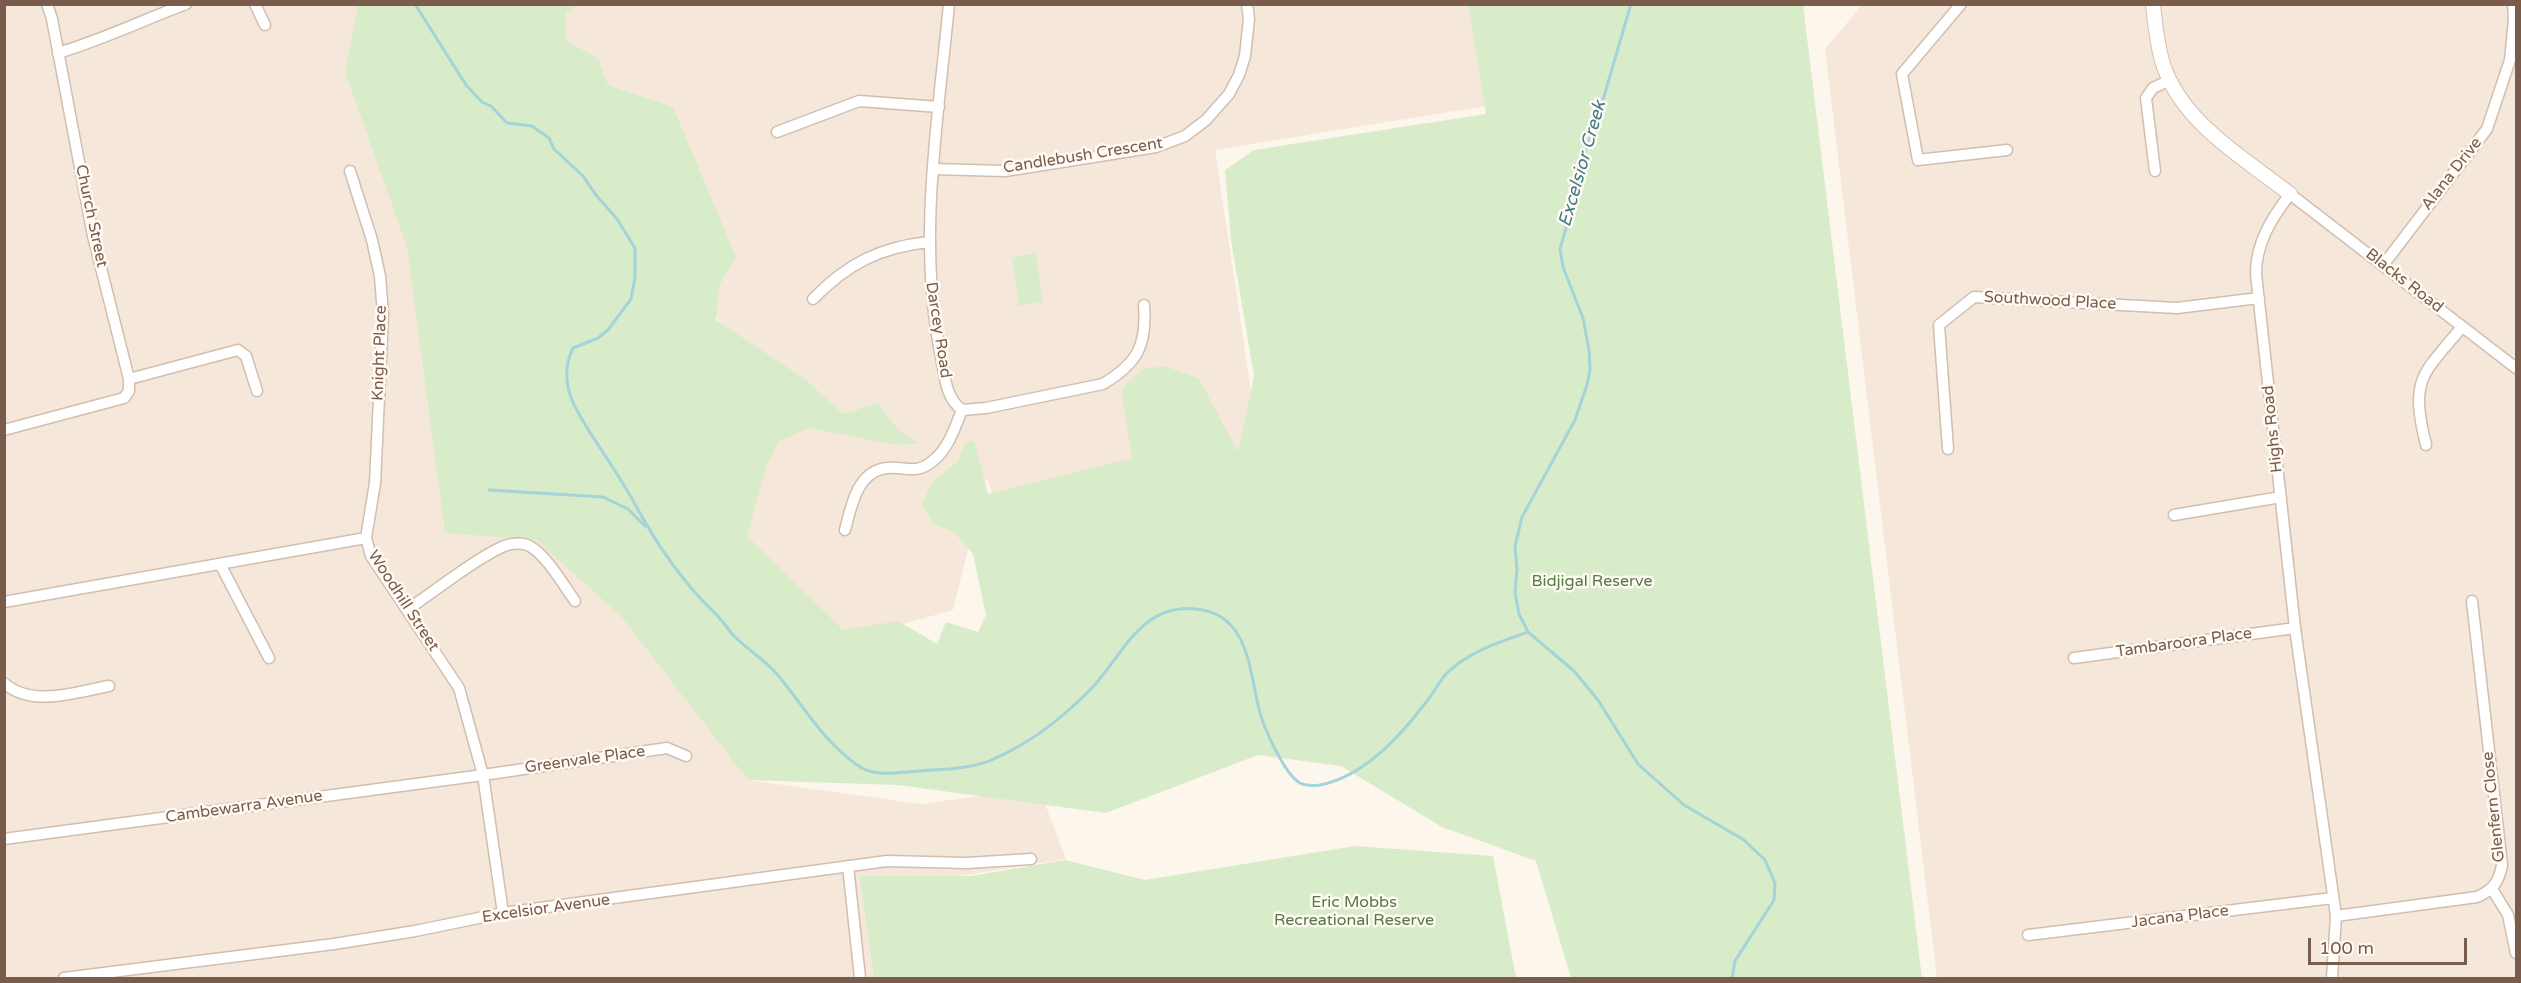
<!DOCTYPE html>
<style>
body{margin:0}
#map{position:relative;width:2521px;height:983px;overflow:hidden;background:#fdf6ec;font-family:"Varela Round",sans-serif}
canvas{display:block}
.frame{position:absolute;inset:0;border:6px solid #7a5c4d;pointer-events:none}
.scale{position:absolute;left:2308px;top:938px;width:159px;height:27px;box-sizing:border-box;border:3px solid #7a5c4d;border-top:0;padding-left:8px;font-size:18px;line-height:21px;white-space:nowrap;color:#7a5c4d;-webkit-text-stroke:4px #fffaf3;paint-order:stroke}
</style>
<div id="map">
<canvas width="2521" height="983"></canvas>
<div class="frame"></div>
<div class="scale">100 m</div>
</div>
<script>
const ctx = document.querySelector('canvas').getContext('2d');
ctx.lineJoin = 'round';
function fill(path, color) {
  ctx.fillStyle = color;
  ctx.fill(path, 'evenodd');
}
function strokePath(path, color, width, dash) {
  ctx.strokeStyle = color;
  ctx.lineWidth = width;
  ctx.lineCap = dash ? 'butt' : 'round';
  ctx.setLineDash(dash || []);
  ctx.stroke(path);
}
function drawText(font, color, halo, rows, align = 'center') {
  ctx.font = font + ' "Varela Round",sans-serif';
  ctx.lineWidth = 5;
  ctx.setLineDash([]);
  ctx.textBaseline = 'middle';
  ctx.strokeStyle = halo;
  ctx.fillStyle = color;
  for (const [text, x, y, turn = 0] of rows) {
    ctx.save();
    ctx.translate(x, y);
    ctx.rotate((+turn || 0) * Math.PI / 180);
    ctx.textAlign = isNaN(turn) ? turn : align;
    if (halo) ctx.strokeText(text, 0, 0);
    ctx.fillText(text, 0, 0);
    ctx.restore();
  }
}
fill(new Path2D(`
 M 569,4 L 1478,5 L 1492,105 L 1215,150 L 1264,478 L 1150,506 L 1019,563 L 986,477 L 953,610 L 839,642 L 733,531 L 774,426 L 711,306 L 605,87 L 562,41 L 561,11 Z
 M 5,5 L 389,5 L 553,469 L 748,780 L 921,804 L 1039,788 L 1066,859 L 960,876 L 859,877 L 874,978 L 5,978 Z
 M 1862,5 L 2516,5 L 2516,978 L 1937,978 L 1825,49 Z`), '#f5e8da');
fill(new Path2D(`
 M 358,5 L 577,5 L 565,13 L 566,40 L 598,59 L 608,85 L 673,107 L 736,257 L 719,286 L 716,320 L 806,380 L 843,414 L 878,403 L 899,431 L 920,443 L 896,445 L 810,428 L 779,441 L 767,464 L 747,536 L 843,630 L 898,621 L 937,644 L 946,622 L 978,632 L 986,615 L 973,554 L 954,532 L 933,524 L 922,504 L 932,482 L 958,461 L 965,443 L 974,441 L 988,494 L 1132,458 L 1121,390 L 1142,369 L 1165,366 L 1199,379 L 1238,452 L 1254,376 L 1231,240 L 1225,170 L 1254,150 L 1486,114 L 1468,5 L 1803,5 L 1922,978 L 1571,978 L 1536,861 L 1442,827 L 1341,766 L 1258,755 L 1106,813 L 898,785 L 748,780 L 621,616 L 536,540 L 445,533 L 407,247 L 345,72 Z
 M 1036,253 L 1043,302 L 1019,306 L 1012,258 Z
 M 1355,846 L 1493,856 L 1516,978 L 874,978 L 859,876 L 971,876 L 1065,860 L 1145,880 Z`), '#d8ecc9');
strokePath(new Path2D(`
 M 415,4 L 466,85 L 482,102 L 491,106 L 507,123 L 532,126 L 549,138 L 554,149 L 583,176 L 596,195 L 617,219 L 635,248 L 635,277 L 631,299 L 608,330 L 598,338 L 573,348 C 554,387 582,419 602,451 C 614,469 626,487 636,506 C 654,539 675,571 701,599 C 707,606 715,612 721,620 C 726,625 729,631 734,636 C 748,650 765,660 777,674 C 803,705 823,741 857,765 C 874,778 899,772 919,771 C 944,769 974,769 996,758 C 1030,743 1063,717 1089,691 C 1122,658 1139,603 1196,609 C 1249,614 1249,670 1259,709 C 1263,726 1284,774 1300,783 C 1306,786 1313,786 1320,785 C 1366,776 1403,733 1430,697 C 1435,690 1440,681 1446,674 C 1468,652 1499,642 1528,632
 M 1631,4 L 1600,110 L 1578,171 L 1573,203 L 1560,249 L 1563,267 L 1583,318 L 1589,350 L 1590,370 L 1587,385 L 1575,420 L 1522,517 L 1515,546 L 1517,569 L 1515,593 L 1519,614 L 1528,632 L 1574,671 L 1598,700 L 1638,764 L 1684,805 L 1744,840 L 1765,860 L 1775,883 L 1774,900 L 1735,961 L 1732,978
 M 489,490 L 603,497 L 628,509 L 645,526`), '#a5d3da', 3);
const street = new Path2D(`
 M 255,4 L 265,25
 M 949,4 C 938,121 917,240 941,357 C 945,376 945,397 962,410 L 986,408 L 1103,384 C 1138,363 1147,345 1144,305
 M 1961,4 L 1902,74 L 1918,160 L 2007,150
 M 58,53 C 102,40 143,20 186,4
 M 777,132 L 859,101 L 939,107
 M 933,169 L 1005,171 L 1156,147 L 1185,136 L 1206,120 L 1229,94 L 1239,75 L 1245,56 L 1249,19 L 1247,4
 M 350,171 L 372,240 L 380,276 L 383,314 L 375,483 L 366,538 L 371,556 L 459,688 L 483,775 L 503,913
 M 2155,171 L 2146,98 L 2153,88 L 2170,80
 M 2384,264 L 2487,129 L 2510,60 L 2514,20 L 2513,4
 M 813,299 C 847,264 880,247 929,242
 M 129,379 L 238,350 L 246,356 L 257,391
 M 4,430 L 124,398 L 129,391 L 129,379 L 93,236 L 52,19 L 47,4
 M 2426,445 C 2410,379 2421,376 2462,327
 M 1948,449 L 1939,325 L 1974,297 L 2177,308 L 2259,298
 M 2174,515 L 2281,497
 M 845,530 C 851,507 857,471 887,468 C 906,466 917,476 935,459 C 949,447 955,427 962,410
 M 220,564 L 269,658
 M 4,602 L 366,538
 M 407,610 C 435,591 475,559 504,546 C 512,543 524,542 531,547 C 547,556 564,586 575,601
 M 2074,658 L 2295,628
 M 4,683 C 32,708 77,692 109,686
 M 4,839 L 483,775 L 667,748 L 686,756
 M 848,866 L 860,978
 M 2492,889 L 2508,915 L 2516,953
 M 2336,916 L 2477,897 C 2493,890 2499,882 2502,865 L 2472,601
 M 2028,935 L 2333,898
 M 64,978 L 334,944 L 415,931 L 503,913 L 887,861 L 967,863 L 1031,859
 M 2332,978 L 2336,916 L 2295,628 L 2256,274 C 2256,242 2272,218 2290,194 L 2516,368`);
const secondary = new Path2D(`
 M 2153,4 C 2155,24 2157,45 2163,64 C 2182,123 2244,158 2290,194`);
strokePath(street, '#d1beb0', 13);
strokePath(secondary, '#d6c0b0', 16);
strokePath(street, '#fff', 10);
strokePath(secondary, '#fff', 14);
drawText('16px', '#7a5c4d', '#fffaf3', [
 ["Candlebush Crescent",1083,156,-9],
 ["Alana Drive",2452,174,-52],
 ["Church Street",91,216,78],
 ["Blacks Road",2404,281,38],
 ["Southwood Place",2050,301,3],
 ["Darcey Road",938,330,81],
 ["Knight Place",380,353,-88],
 ["Highs Road",2273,429,-96],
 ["Woodhill Street",403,601,57],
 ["Tambaroora Place",2184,643,-8],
 ["Greenvale Place",585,760,-8],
 ["Cambewarra Avenue",244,807,-8],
 ["Glenfern Close",2494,807,-96],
 ["Excelsior Avenue",546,909,-8],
 ["Jacana Place",2180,917,-7]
]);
drawText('16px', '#537a41', '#fffaf3', [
 ["Bidjigal Reserve",1592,582],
 ["Eric Mobbs",1354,903],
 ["Recreational Reserve",1354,921]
]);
drawText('italic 18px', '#437c86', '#fffaf3', [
 ["Excelsior Creek",1583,164,-74]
]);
</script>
